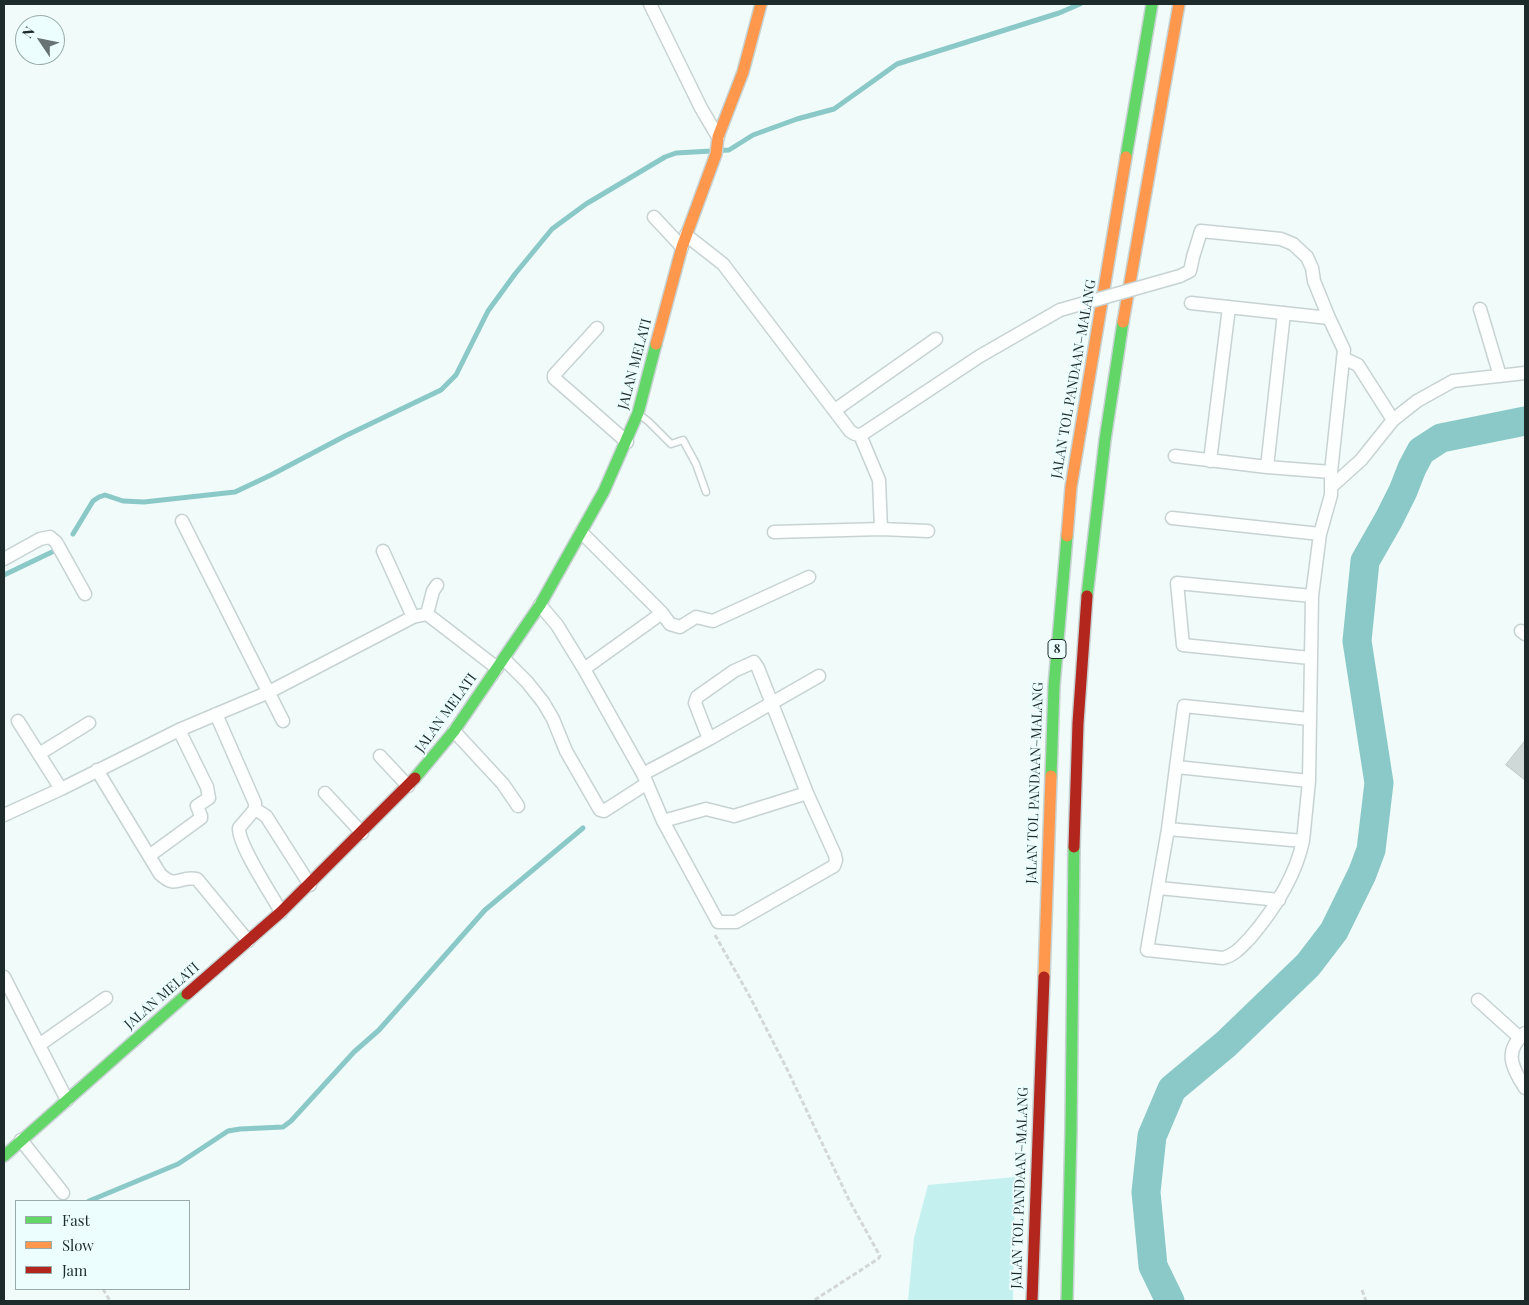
<!DOCTYPE html>
<meta charset="utf-8">
<style>
body{margin:0}
#map{position:relative;width:1529px;height:1305px;overflow:hidden;background:#f0fbfa;font-family:"Playfair Display",serif}
canvas{display:block}
.frame{position:absolute;inset:0;border:5px solid #1e2b2b;pointer-events:none}
.legend{position:absolute;left:15px;top:1200px;width:175px;height:90px;box-sizing:border-box;background:#ecfffe;border:1px solid #9aaaaa;margin:0;padding:6px 9px;list-style:none;font-size:15px;color:#1e2b2b}
.legend li{display:flex;align-items:center;gap:10px;height:25px}
.legend b{width:25px;border:1px solid #9aaaaa}
.north{position:absolute;left:15px;top:15px;width:50px;height:50px;box-sizing:border-box;background:#ecfffe;border:1px solid #9aaaaa;border-radius:50%;rotate:304deg;font-size:14px;font-weight:700;line-height:20px;text-align:center;color:#1e2b2b}
.north::after{content:'';display:block;margin:auto;width:18px;height:22px;background:#687473;clip-path:polygon(50% 0,100% 100%,50% 72%,0 100%)}
</style>
<div id="map">
<canvas width="1529" height="1305"></canvas>
<div class="frame"></div>
<ul class="legend">
<li><b style="height:6px;background:#63d668"></b>Fast</li>
<li><b style="height:6px;background:#ff974d"></b>Slow</li>
<li><b style="height:6px;background:#b3261e"></b>Jam</li>
</ul>
<div class="north">N</div>
</div>
<script>
const ctx = document.querySelector('canvas').getContext('2d');
ctx.lineJoin = 'round';
function fill(path, color) {
  ctx.fillStyle = color;
  ctx.fill(path, 'evenodd');
}
function strokePath(path, color, width, dash) {
  ctx.strokeStyle = color;
  ctx.lineWidth = width;
  ctx.lineCap = dash ? 'butt' : 'round';
  ctx.setLineDash(dash || []);
  ctx.stroke(path);
}
function drawText(font, color, halo, rows, align = 'center') {
  ctx.font = font + ' "Playfair Display",serif';
  ctx.lineWidth = 4;
  ctx.setLineDash([]);
  ctx.textBaseline = 'middle';
  ctx.strokeStyle = halo;
  ctx.fillStyle = color;
  for (const [text, x, y, turn = 0] of rows) {
    ctx.save();
    ctx.translate(x, y);
    ctx.rotate((+turn || 0) * Math.PI / 180);
    ctx.textAlign = isNaN(turn) ? turn : align;
    if (halo) ctx.strokeText(text, 0, 0);
    ctx.fillText(text, 0, 0);
    ctx.restore();
  }
}
fill(new Path2D(`
 M 1015,1177 L 1013,1301 L 908,1301 L 914,1238 L 928,1185 Z`), '#c4f1f0');
strokePath(new Path2D(`
 M 73,534 L 93,501 L 99,497 L 105,495 L 123,501 L 144,502 L 235,492 L 271,475 L 345,436 L 441,390 L 456,375 L 488,311 L 515,274 L 552,229 L 586,204 L 665,157 L 676,153 L 729,150 L 753,135 L 797,119 L 834,109 L 897,64 L 1059,13 L 1080,4
 M 4,575 L 52,552
 M 89,1201 L 178,1164 L 228,1131 L 240,1129 L 283,1127 L 291,1121 L 354,1052 L 379,1030 L 485,910 L 583,828`), '#8bc9c8', 5);
strokePath(new Path2D(`
 M 1170,1301 L 1153,1266 L 1146,1192 L 1152,1136 L 1172,1089 L 1226,1044 L 1308,965 L 1334,931 L 1362,874 L 1371,850 L 1379,783 L 1357,641 L 1365,561 L 1389,519 L 1403,491 L 1412,468 L 1421,451 L 1441,438 L 1525,421`), '#8bc9c8', 29);
const building = new Path2D(`
 M 1525,741 L 1525,780 L 1506,765 Z`);
fill(building, '#ced9d8');
strokePath(building, '#bcc6c6', 1);
const lane = new Path2D(`
 M 639,414 L 649,422 L 671,444 L 683,440 L 696,464 L 706,492`);
const street = new Path2D(`
 M 650,4 L 701,108 L 718,137
 M 654,217 L 682,247
 M 686,235 L 723,264 L 850,431 C 855,435 859,436 864,433 L 980,356 L 1060,310
 M 1180,276 L 1190,271 L 1193,257 L 1201,231 L 1281,239 L 1293,244 L 1307,257 L 1312,268 L 1314,281 L 1329,318 L 1344,350 L 1331,472 L 1331,495 L 1320,534 L 1312,596 L 1309,781 L 1303,841
 M 1191,303 L 1329,318
 M 1480,309 L 1500,376
 M 597,328 L 554,375 L 554,378 L 627,442
 M 1343,358 L 1358,365 L 1393,420
 M 835,410 L 936,339
 M 1175,456 L 1267,467 L 1331,472
 M 1210,461 L 1229,307
 M 1267,467 L 1284,313
 M 1331,487 L 1361,460 L 1393,420 L 1417,401 L 1453,381 L 1525,373
 M 1172,518 L 1320,534
 M 182,521 L 283,721
 M 881,529 L 928,531
 M 774,532 L 881,529 L 879,480 L 860,435
 M 582,533 L 662,613
 M 383,551 L 413,617
 M 4,559 L 40,539 L 50,537 L 56,542 L 85,594
 M 540,605 L 557,625 L 584,669 L 643,774 L 663,821 L 718,922 L 736,922 L 834,866 L 836,860 L 835,855 L 807,793
 M 427,614 L 433,591 L 437,585
 M 1521,631 L 1525,634
 M 1310,658 L 1183,645 L 1177,583 L 1312,596
 M 504,659 L 527,682 L 543,702 L 553,719 L 566,751 L 600,810 L 604,811 L 646,784
 M 584,669 L 662,613 L 670,624 L 680,627 L 696,617 L 713,621 L 809,577
 M 216,714 L 255,803 L 255,809 L 239,828 C 238,845 272,895 281,912
 M 18,721 L 61,789
 M 454,731 L 503,784 L 518,806
 M 39,754 L 89,723
 M 380,756 L 408,786
 M 1177,767 L 1309,781
 M 97,770 L 160,874 C 177,890 179,875 197,879 L 248,941
 M 643,774 L 709,739 L 819,676
 M 325,793 L 362,833
 M 255,809 L 266,816 L 310,885
 M 4,815 L 61,789 L 179,730 L 269,692 L 413,617 L 427,614 L 497,668
 M 663,821 L 706,809 L 734,816 L 807,793 L 758,668 L 754,662 L 734,671 L 697,697 L 695,703 L 709,739
 M 1168,829 L 1303,841 C 1295,878 1274,910 1250,938 C 1241,947 1235,955 1223,958 L 1147,950 L 1168,829 L 1184,706 L 1309,719
 M 149,856 L 201,818 L 201,816 L 197,806 L 209,798 L 207,787 L 179,730
 M 1159,888 L 1279,900
 M 4,977 L 67,1100
 M 1478,1000 L 1520,1038
 M 1525,1033 C 1503,1051 1512,1068 1525,1088
 M 39,1045 L 106,998
 M 21,1140 L 63,1193`);
const fast = new Path2D(`
 M 1126,157 L 1152,4
 M 1087,596 L 1105,440 L 1123,322
 M 1051,776 L 1054,686 L 1067,536
 M 415,778 L 454,731 L 540,605 L 604,491 L 638,413 L 656,344
 M 4,1156 L 187,994
 M 1067,1301 L 1071,1131 L 1074,847`);
const slow = new Path2D(`
 M 1123,322 L 1179,4
 M 656,344 L 682,247 L 716,154 L 718,137 L 743,72 L 761,4
 M 1067,536 L 1071,487 L 1126,157
 M 1044,977 L 1051,776`);
const jam = new Path2D(`
 M 1074,847 L 1078,723 L 1087,596
 M 187,994 L 281,912 L 415,778
 M 1032,1301 L 1044,977`);
strokePath(lane, '#c7d3d2', 9);
strokePath(street, '#c7d3d2', 15);
strokePath(fast, '#c7d3d2', 14);
strokePath(slow, '#c7d3d2', 14);
strokePath(jam, '#c7d3d2', 14);
strokePath(new Path2D(`
 M 715,935 L 750,997 L 787,1069 L 849,1200 L 880,1256 L 878,1259 L 813,1301
 M 103,1289 L 110,1301
 M 1362,1290 L 1366,1301`), '#d3d7d6', 3, [5, 2.5]);
strokePath(lane, '#fdfefe', 6);
strokePath(street, '#fdfefe', 12);
strokePath(fast, '#63d668', 11);
strokePath(slow, '#ff974d', 11);
strokePath(jam, '#b3261e', 11);
const streetBridge = new Path2D(`
 M 1060,310 L 1180,276`);
strokePath(streetBridge, '#c7d3d2', 15, []);
strokePath(streetBridge, '#fdfefe', 12);
for (const [x, y, w] of [
 [1057,649,18]
]) {
  const box = new Path2D();
  box.roundRect(x - w / 2, y - 9.5, w, 19, 4);
  ctx.fillStyle = '#ecfffe';
  ctx.fill(box);
  strokePath(box, '#1e2b2b', 1);
}
drawText('bold 12px', '#1e2b2b', null, [
 ["8",1057,649]
]);
drawText('14px', '#1e2b2b', '#ecfffe', [
 ["JALAN MELATI",635,364,-75],
 ["JALAN TOL PANDAAN–MALANG",1074,379,-80],
 ["JALAN MELATI",446,713,-54],
 ["JALAN TOL PANDAAN–MALANG",1035,783,-88],
 ["JALAN MELATI",162,996,-41],
 ["JALAN TOL PANDAAN–MALANG",1020,1188,-88]
]);
</script>
